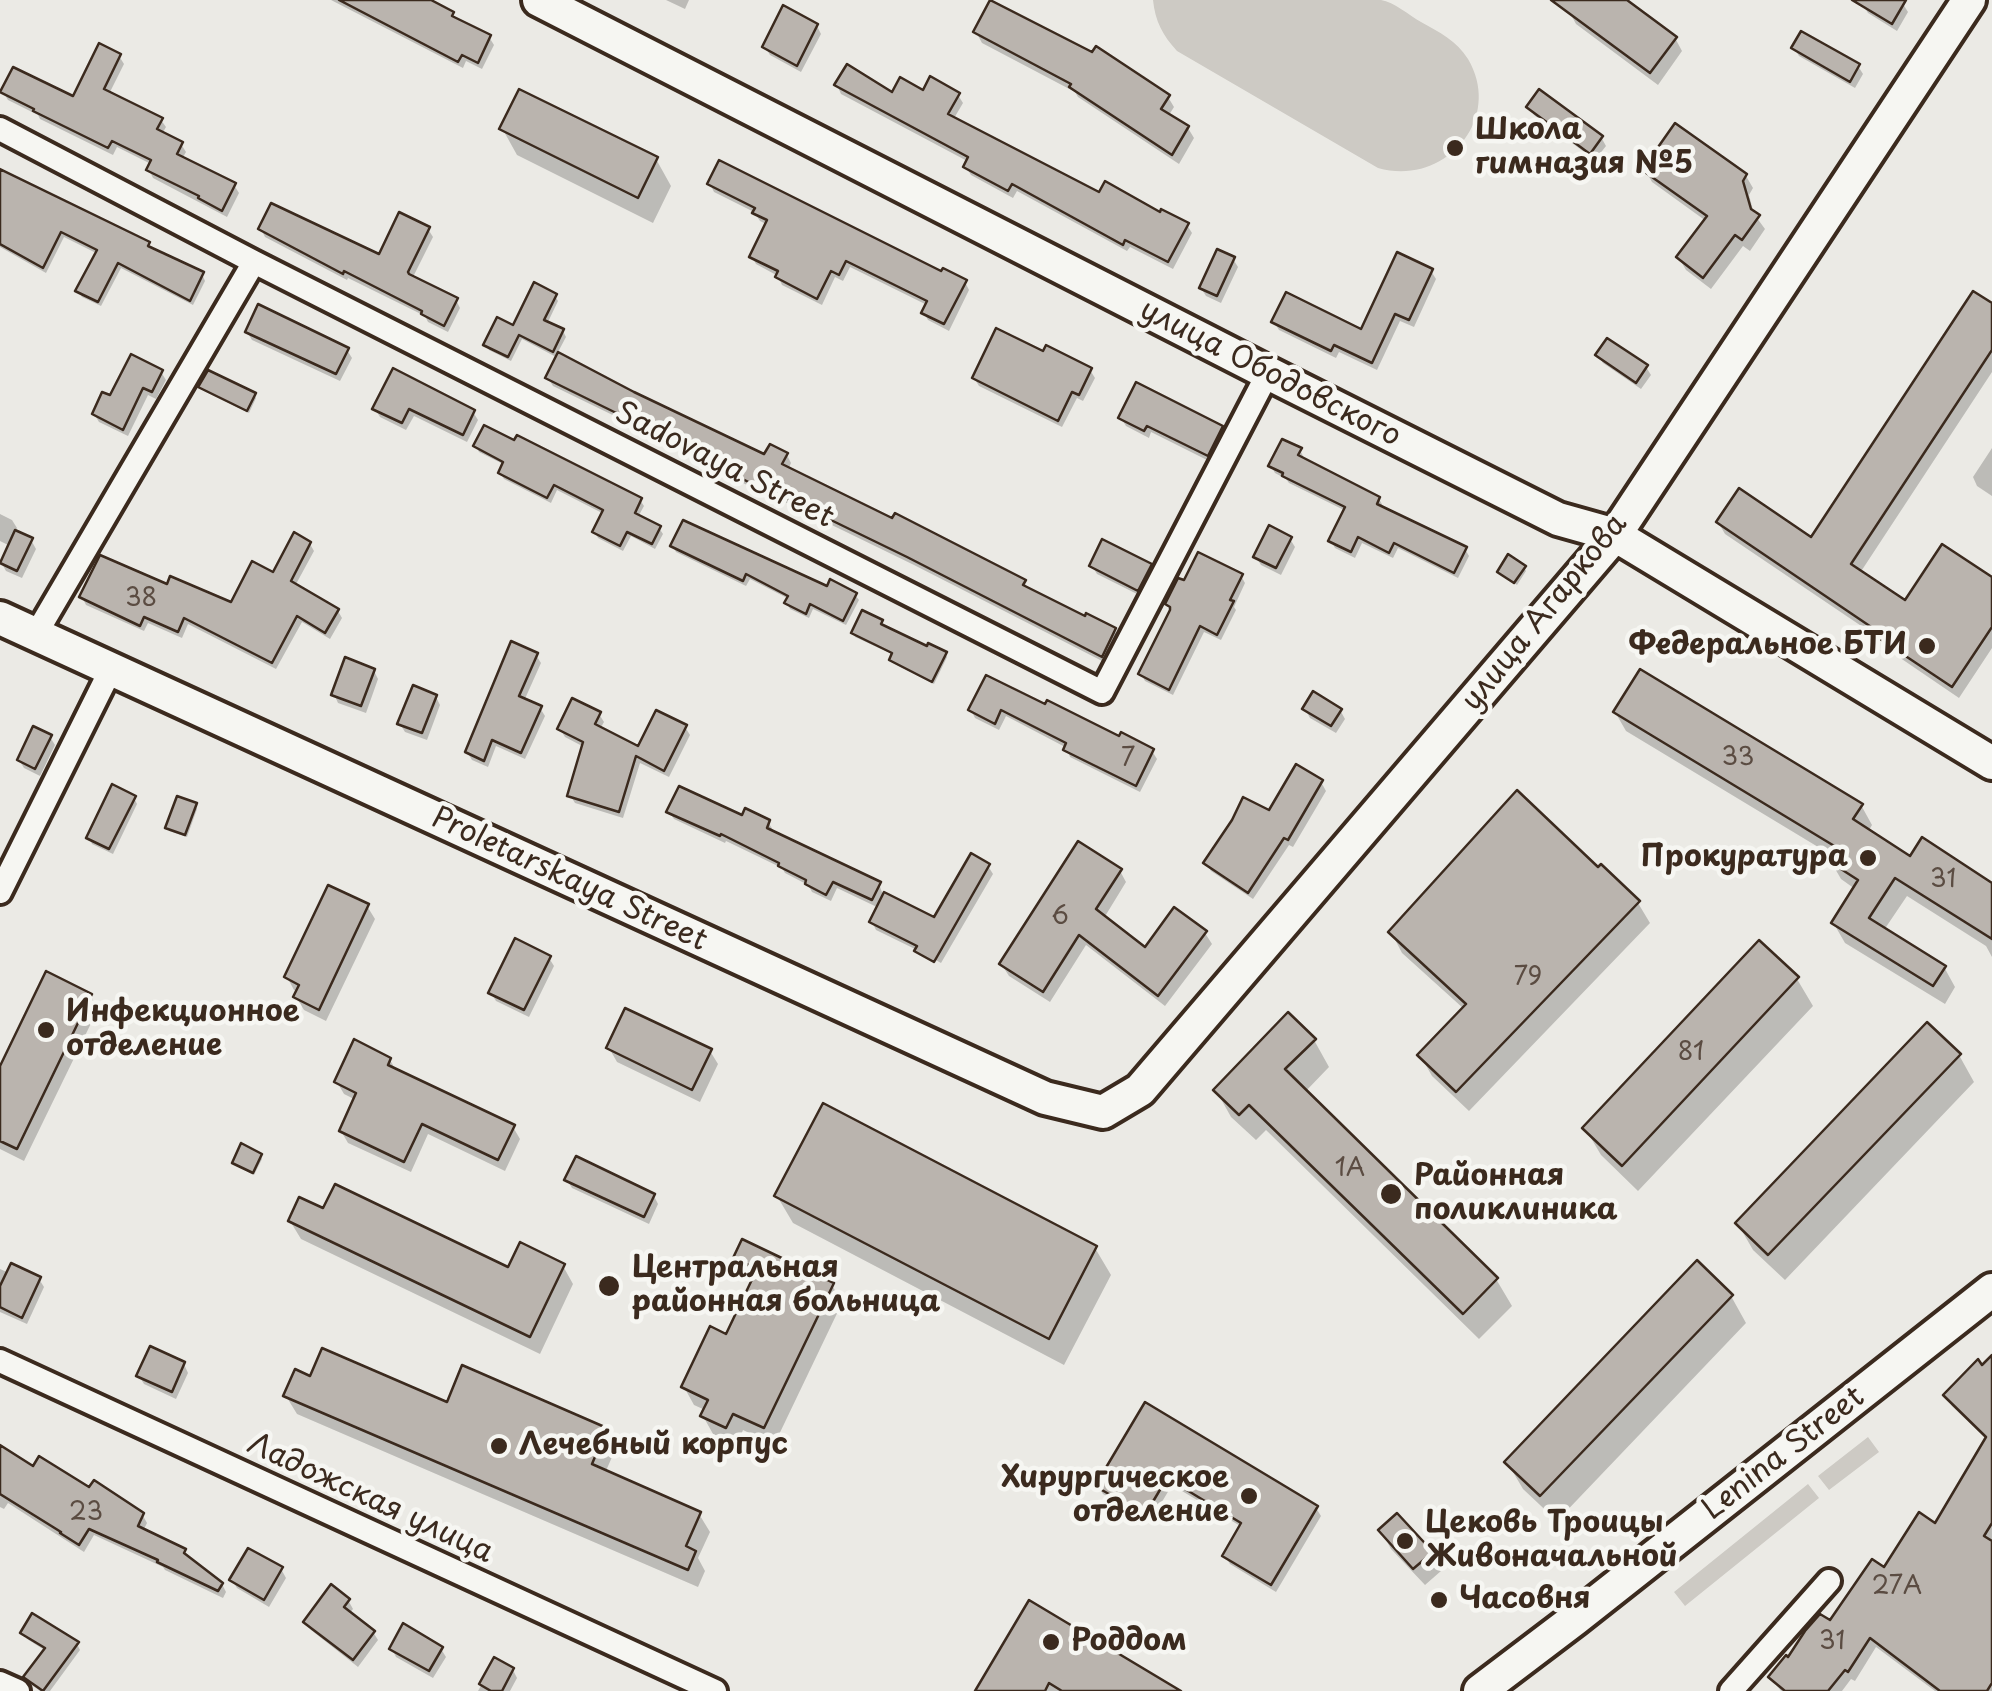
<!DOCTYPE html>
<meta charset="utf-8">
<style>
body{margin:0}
canvas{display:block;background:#ebeae5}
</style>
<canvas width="1992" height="1691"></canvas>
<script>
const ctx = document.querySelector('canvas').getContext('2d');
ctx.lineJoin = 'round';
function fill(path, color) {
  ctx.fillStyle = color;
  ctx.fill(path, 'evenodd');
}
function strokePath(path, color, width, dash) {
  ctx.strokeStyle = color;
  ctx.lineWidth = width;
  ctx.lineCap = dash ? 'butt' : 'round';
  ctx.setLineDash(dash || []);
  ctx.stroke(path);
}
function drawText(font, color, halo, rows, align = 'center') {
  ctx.font = font + ' "Playpen Sans",sans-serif';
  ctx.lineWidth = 9;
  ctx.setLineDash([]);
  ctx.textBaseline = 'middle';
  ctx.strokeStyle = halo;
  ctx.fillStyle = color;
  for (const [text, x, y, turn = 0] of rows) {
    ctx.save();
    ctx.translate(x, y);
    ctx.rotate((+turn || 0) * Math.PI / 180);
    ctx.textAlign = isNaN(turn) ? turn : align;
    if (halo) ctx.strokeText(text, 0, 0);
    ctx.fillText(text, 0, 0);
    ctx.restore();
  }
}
fill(new Path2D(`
 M 1153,0 C 1206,0 1259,0 1313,0 C 1334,0 1360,0 1381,0 C 1394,2 1409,15 1421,22 C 1439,32 1457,41 1468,59 C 1504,120 1444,187 1378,168 L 1177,51 C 1163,36 1155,21 1153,0 Z
 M 1868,1437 L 1879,1452 L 1829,1490 L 1818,1476 Z
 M 1808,1484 L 1819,1498 L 1685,1606 L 1674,1592 Z`), '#cdcac4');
fill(new Path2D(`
 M 331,0 L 415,0 L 453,14 L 457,21 L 489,37 L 494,45 L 482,69 L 466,61 L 463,68 Z
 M 666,0 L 689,0 L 685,9 Z
 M 1577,0 L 1623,0 L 1675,38 L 1682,51 L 1658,85 L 1576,24 L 1569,11 Z
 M 1866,0 L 1896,0 L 1903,4 L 1908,12 L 1897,31 L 1868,13 L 1863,5 Z
 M 817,26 L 821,34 L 801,72 L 770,55 L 765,47 Z
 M 976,32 L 1168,97 L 1174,107 L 1169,115 L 1188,128 L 1194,138 L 1179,164 L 1078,97 L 1075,92 L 982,43 Z
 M 1794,48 L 1858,66 L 1863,74 L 1855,88 L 1799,56 Z
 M 119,56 L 124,64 L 109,94 L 161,120 L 166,127 L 162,134 L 181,144 L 186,152 L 182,159 L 234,185 L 239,193 L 227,217 L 153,178 L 149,170 L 151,164 L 117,147 L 113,155 L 40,119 L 38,115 L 8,100 L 3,92 L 74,99 Z
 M 837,85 L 892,95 L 958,95 L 963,103 L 953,120 L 1100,195 L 1187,225 L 1192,233 L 1173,269 L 1130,247 L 1127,251 L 1017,191 L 1013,198 L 971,175 L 966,167 L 969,162 L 841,94 Z
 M 1529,107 L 1601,137 L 1606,146 L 1595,160 L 1534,115 Z
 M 502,128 L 656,159 L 671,186 L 653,223 L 517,155 Z
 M 1645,170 L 1746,176 L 1753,188 L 1749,195 L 1754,214 L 1765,229 L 1750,251 L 1743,246 L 1711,289 L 1686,270 L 1679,258 L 1706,221 L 1652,182 Z
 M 0,180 L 148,244 L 152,250 L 202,274 L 205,281 L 193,305 L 121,268 L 101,306 L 82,297 L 78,291 L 98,254 L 64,237 L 46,273 L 0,247 Z
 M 710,184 L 965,282 L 969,290 L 949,331 L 928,320 L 924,313 L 927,305 L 850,267 L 843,281 L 835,277 L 822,305 L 782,285 L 778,276 L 756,264 L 752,257 L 768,225 L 760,221 L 754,212 L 714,192 Z
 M 261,229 L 380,257 L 428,229 L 433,237 L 412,279 L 456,300 L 460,308 L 448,332 L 428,322 L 425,316 L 348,278 L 347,280 L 265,237 Z
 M 1233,259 L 1238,267 L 1221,303 L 1206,296 L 1201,288 Z
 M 1431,271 L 1436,279 L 1414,327 L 1400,321 L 1377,370 L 1339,352 L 1336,358 L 1279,330 L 1274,322 L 1362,333 Z
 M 555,296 L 558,301 L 547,324 L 563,331 L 566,337 L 557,354 L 765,458 L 787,455 L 791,463 L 788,470 L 1024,582 L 1029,590 L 1114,630 L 1119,638 L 1106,663 L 914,565 L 768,494 L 767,495 L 703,463 L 664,440 L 553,386 L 548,378 L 558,358 L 522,339 L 511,361 L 489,350 L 486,344 L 514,329 Z
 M 1992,306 L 1992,372 L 1860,573 L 1906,604 L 1992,580 L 1992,648 L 1959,698 L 1890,651 L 1885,642 L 1725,534 L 1718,522 L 1812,540 Z
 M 247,332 L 347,350 L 352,358 L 340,381 L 252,340 Z
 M 1044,354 L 1090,370 L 1095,378 L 1083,401 L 1077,398 L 1062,427 L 979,386 L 974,378 Z
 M 1598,355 L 1646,367 L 1651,375 L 1641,389 L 1603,363 Z
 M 394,371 L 473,412 L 478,420 L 467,442 L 414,416 L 406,430 L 380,417 L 375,409 Z
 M 161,372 L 166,380 L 156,399 L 148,395 L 128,436 L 99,422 L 94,414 L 111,399 Z
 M 201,387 L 254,395 L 256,398 L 249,413 L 203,390 Z
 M 1121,418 L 1222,428 L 1226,436 L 1213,463 L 1151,432 L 1149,438 L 1126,426 Z
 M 476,446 L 640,500 L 644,506 L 638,517 L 659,528 L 663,534 L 655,549 L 631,536 L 623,551 L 598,538 L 595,532 L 604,514 L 557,490 L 551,503 L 504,479 L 500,473 L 505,465 L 479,452 Z
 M 1992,448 L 1992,496 L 1977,486 L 1973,477 Z
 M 1300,450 L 1304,458 L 1303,460 L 1379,499 L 1383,506 L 1381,509 L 1465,549 L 1469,556 L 1458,578 L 1398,548 L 1393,558 L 1362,543 L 1355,558 L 1335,548 L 1331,541 L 1346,511 L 1289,483 L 1286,479 L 1275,473 L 1271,466 Z
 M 0,514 L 12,520 L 17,528 L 15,533 L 31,540 L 36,549 L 22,578 L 6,571 L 1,562 L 10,546 L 0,541 Z
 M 1290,539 L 1295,547 L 1281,575 L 1261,565 L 1256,557 Z
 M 310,544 L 314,551 L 295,586 L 338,611 L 342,618 L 330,639 L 302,622 L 276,669 L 188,624 L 182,638 L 148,623 L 144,631 L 86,605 L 82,597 L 168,587 L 232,605 L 274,575 Z
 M 673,546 L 828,589 L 855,595 L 859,600 L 846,625 L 813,609 L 809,618 L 790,609 L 787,603 L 789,599 L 750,579 L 746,586 L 676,552 Z
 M 1092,566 L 1150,566 L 1155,574 L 1143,597 L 1097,574 Z
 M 1524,568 L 1526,571 L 1517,585 L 1500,572 Z
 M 1241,576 L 1245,583 L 1234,607 L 1236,610 L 1221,640 L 1204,632 L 1173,695 L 1145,681 L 1141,674 L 1172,611 L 1168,604 Z
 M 881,622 L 882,628 L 945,654 L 947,657 L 934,684 L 893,663 L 891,660 L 894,655 L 855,637 L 853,633 Z
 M 536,655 L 541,663 L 524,701 L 540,708 L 545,716 L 525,759 L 496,746 L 488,767 L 472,760 L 467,752 Z
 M 374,671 L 378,679 L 366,713 L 338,703 L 334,694 Z
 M 987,678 L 1152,751 L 1157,759 L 1140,792 L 1070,757 L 1067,748 L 1006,716 L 999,730 L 975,718 L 971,710 Z
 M 436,697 L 440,705 L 427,740 L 405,732 L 400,724 Z
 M 1305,709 L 1340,710 L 1345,719 L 1336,733 L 1310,718 Z
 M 1615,712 L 1861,805 L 1872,825 L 1868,832 L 1911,859 L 1992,885 L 1992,957 L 1986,946 L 1907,896 L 1884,930 L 1944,967 L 1955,987 L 1945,1004 L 1845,943 L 1834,924 L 1855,889 L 1841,879 L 1830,860 L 1833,856 L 1626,731 Z
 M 599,714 L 604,722 L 600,729 L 639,749 L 685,727 L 690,735 L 669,777 L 640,763 L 623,818 L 575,803 L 570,795 L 584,747 L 565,737 L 560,729 Z
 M 50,737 L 55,745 L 40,776 L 24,768 L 19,760 Z
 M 1321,782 L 1326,791 L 1293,847 L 1289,845 L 1253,899 L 1211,871 L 1206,863 Z
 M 134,798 L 137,804 L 113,854 L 92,844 L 89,837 Z
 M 195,805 L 197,809 L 187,837 L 169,831 L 168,827 Z
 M 669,812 L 768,822 L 773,830 L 772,833 L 879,884 L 883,895 L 935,920 L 988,866 L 993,874 L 941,963 L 920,951 L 920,955 L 917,950 L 876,930 L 872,922 L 879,908 L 837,888 L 831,901 L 812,892 L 808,885 L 785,873 L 782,868 L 726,841 L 725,843 L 674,819 Z
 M 1598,870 L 1638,903 L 1650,923 L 1469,1111 L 1432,1076 L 1420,1055 L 1464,1009 L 1402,953 L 1391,932 Z
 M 1120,871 L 1126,882 L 1104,918 L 1145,950 L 1205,933 L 1212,944 L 1165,1006 L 1086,945 L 1050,1002 L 1009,976 L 1002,965 Z
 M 367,906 L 375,919 L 326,1021 L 304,1010 L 296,997 L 298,992 L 294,990 L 287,977 Z
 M 1759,943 L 1797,979 L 1813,1006 L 1638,1191 L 1601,1155 L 1585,1128 Z
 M 549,958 L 554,966 L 529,1017 L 496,1001 L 491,993 Z
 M 91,996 L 98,1009 L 24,1161 L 0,1149 L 0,1071 Z
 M 1314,1040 L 1329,1067 L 1305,1092 L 1496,1279 L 1512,1306 L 1479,1339 L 1266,1130 L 1256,1140 L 1231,1117 L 1216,1090 Z
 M 609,1048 L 710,1051 L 718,1064 L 700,1102 L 617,1062 Z
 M 1959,1055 L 1974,1082 L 1785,1280 L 1753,1250 L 1738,1224 Z
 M 390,1060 L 397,1072 L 513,1127 L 520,1139 L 505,1171 L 428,1134 L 411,1172 L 348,1143 L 341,1131 L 356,1100 L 344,1094 L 337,1082 Z
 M 260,1155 L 262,1159 L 254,1175 L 237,1166 L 235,1163 Z
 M 567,1180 L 654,1196 L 658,1204 L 649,1224 L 572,1188 Z
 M 777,1196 L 1095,1248 L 1111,1275 L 1064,1365 L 793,1223 Z
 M 325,1212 L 509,1270 L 563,1266 L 573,1284 L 540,1354 L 301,1239 L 290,1221 Z
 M 736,1258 L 832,1285 L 842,1303 L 774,1445 L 743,1430 L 737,1445 L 713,1434 L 703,1416 L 705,1410 L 694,1405 L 684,1387 L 727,1337 L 755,1279 L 747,1276 Z
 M 0,1269 L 9,1273 L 39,1279 L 44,1287 L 27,1324 L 0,1312 Z
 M 1731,1296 L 1746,1323 L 1557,1521 L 1523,1489 L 1507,1462 Z
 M 1992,1359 L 1992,1691 L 1935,1691 L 1876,1647 L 1855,1681 L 1851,1679 L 1842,1691 L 1781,1691 L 1771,1678 L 1884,1570 L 1936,1526 L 1987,1440 L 1952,1406 L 1946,1396 L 1982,1369 Z
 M 184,1364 L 188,1373 L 176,1399 L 144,1384 L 139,1376 Z
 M 286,1396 L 448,1405 L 605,1430 L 616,1448 L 605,1473 L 699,1514 L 710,1532 L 698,1558 L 705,1571 L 698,1587 L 297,1414 Z
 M 1146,1406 L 1316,1508 L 1321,1516 L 1276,1592 L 1230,1564 L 1225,1556 L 1242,1527 L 1172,1485 L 1150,1522 L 1103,1494 L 1098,1486 Z
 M 0,1448 L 34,1470 L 90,1491 L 142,1514 L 147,1523 L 143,1531 L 184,1551 L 189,1560 L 222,1584 L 226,1592 L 223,1598 L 165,1570 L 163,1567 L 94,1535 L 84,1552 L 8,1503 L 4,1509 L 0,1507 Z
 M 1381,1531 L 1431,1553 L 1441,1571 L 1425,1585 L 1391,1549 Z
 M 281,1569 L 286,1578 L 269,1607 L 237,1588 L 232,1580 Z
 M 348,1600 L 353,1609 L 349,1614 L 373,1632 L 378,1640 L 358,1667 L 311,1630 L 306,1622 Z
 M 1030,1604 L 1176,1691 L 983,1691 Z
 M 23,1633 L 77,1644 L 80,1650 L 50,1691 L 40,1691 L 29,1683 L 26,1677 L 46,1651 L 27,1639 Z
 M 392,1649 L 441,1649 L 446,1657 L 433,1678 L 396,1657 Z
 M 495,1660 L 513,1670 L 517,1678 L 510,1691 L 478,1691 Z`), '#0003');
const building = new Path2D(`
 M 339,0 L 431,0 L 454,12 L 452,16 L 491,35 L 478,63 L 462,55 L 458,62 Z
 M 990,0 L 1092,52 L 1096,46 L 1170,95 L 1161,109 L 1189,126 L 1172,155 L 1069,87 L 1071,84 L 973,32 Z
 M 1551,0 L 1627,0 L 1677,37 L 1650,73 Z
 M 1852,0 L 1906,0 L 1892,24 Z
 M 783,5 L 818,24 L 797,66 L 762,47 Z
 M 1801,31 L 1860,64 L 1850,82 L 1791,48 Z
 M 99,43 L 121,54 L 104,89 L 163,118 L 157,129 L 183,142 L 177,154 L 236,183 L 222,211 L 198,198 L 199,196 L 146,170 L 151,160 L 112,141 L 108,148 L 33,111 L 34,109 L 0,92 L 13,67 L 73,96 Z
 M 847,64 L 892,92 L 900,77 L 923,90 L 930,76 L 960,93 L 948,114 L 1099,192 L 1105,181 L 1160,212 L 1161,209 L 1189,223 L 1168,262 L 1125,240 L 1123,245 L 1012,184 L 1008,191 L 963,167 L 968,157 L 834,85 Z
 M 519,89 L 658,157 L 638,198 L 499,129 Z
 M 1539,89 L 1603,136 L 1590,154 L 1526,107 Z
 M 1675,123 L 1747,174 L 1743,181 L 1751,209 L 1760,215 L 1742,240 L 1735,235 L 1703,278 L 1676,257 L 1707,216 L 1642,170 Z
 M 719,160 L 941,271 L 943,268 L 967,280 L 944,324 L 921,313 L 927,301 L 846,261 L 839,275 L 831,271 L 817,299 L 775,277 L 778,271 L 749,257 L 767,220 L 752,213 L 755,208 L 707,184 Z
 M 0,169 L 150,242 L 148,246 L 204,272 L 190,301 L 118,263 L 98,302 L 75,291 L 97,250 L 61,232 L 43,268 L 0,244 Z
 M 271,203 L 379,254 L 399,212 L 430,227 L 408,272 L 409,274 L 458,298 L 444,326 L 421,314 L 422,311 L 344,271 L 343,274 L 258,229 Z
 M 1217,249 L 1235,257 L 1217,296 L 1199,288 Z
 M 1397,252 L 1433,269 L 1409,320 L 1395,314 L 1372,363 L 1334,345 L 1331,351 L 1271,322 L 1286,292 L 1361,329 Z
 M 534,282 L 557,294 L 544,320 L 564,329 L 553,352 L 519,335 L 508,357 L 483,345 L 497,317 L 513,325 Z
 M 1973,291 L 1992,303 L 1992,350 L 1851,564 L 1905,600 L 1942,544 L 1992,577 L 1992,627 L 1952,687 L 1880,639 L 1883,635 L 1716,522 L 1739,488 L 1811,537 Z
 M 258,304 L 349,348 L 336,374 L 245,332 Z
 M 996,328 L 1043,351 L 1046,345 L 1092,368 L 1079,395 L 1072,392 L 1058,421 L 972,378 Z
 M 1607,338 L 1648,365 L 1636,383 L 1595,355 Z
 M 558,352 L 634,392 L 764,454 L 770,444 L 788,453 L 782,464 L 892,518 L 895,513 L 1026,580 L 1023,585 L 1085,616 L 1086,613 L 1116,628 L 1102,657 L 907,557 L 763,487 L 762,489 L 696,455 L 657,433 L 545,378 Z
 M 131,354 L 163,370 L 152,392 L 143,388 L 123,430 L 92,414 L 102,392 L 110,395 Z
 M 393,368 L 475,410 L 463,435 L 409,409 L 402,423 L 372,409 Z
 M 208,370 L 256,393 L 247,411 L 198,387 Z
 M 1136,382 L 1223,426 L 1208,456 L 1147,426 L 1144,431 L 1118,418 Z
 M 484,425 L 514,440 L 517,435 L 642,498 L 635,513 L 661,526 L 652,544 L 627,532 L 620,546 L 592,532 L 603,510 L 554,485 L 547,498 L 498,473 L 503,462 L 473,446 Z
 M 1282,439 L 1302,448 L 1298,455 L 1380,497 L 1377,504 L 1467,547 L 1454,573 L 1394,543 L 1389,553 L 1358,537 L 1351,552 L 1328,541 L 1345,507 L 1282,476 L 1283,473 L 1268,466 Z
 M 683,520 L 827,586 L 830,579 L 857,593 L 843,621 L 810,604 L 806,614 L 784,603 L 788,596 L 746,574 L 743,581 L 670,546 Z
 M 1269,525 L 1292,537 L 1276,568 L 1253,557 Z
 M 15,530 L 33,538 L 17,571 L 0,563 Z
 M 294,532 L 311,542 L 291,581 L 339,609 L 325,633 L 297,616 L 272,663 L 184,618 L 178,632 L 144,617 L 140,626 L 79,597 L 100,555 L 167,584 L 170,576 L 231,602 L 252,561 L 273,572 Z
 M 1102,539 L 1152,564 L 1138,591 L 1089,566 Z
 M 1198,552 L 1243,574 L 1230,600 L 1234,601 L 1217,635 L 1200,626 L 1169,690 L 1138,674 L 1170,610 L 1170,607 L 1165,604 L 1178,578 L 1184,580 Z
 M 1508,554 L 1526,566 L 1514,583 L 1497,572 Z
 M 862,610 L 883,620 L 881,624 L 927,646 L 928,643 L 947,652 L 932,682 L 889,660 L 892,653 L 851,633 Z
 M 511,641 L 538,653 L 519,696 L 542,706 L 521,753 L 492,740 L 484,761 L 465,752 Z
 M 345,657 L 375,669 L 361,706 L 331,695 Z
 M 1640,669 L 1863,804 L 1853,819 L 1910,856 L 1922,837 L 1992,883 L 1992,939 L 1895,878 L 1869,918 L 1946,966 L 1933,986 L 1831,923 L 1858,880 L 1827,860 L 1836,847 L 1613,712 Z
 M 986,675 L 1045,704 L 1047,700 L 1119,736 L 1121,732 L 1154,749 L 1136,786 L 1063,750 L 1066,743 L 1001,710 L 995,724 L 968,710 Z
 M 413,685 L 437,695 L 422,733 L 397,724 Z
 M 1313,691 L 1342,709 L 1331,726 L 1302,709 Z
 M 572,698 L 601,712 L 595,724 L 638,746 L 656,710 L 687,725 L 664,771 L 636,756 L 619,812 L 567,796 L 583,742 L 557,729 Z
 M 33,726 L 52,735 L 35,769 L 17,760 Z
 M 1296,764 L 1323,780 L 1288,840 L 1284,838 L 1248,893 L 1203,863 L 1232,820 L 1243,797 L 1269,810 Z
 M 112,784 L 136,796 L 109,849 L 86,838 Z
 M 679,786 L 742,815 L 745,808 L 770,820 L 767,828 L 881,882 L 872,900 L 833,882 L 826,895 L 805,884 L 806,880 L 778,866 L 779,863 L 721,834 L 720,836 L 666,812 Z
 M 1517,790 L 1598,867 L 1601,864 L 1640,901 L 1456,1092 L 1417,1055 L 1466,1004 L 1388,932 Z
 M 177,796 L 197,803 L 185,835 L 165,828 Z
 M 1078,841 L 1122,869 L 1096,909 L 1145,947 L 1174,907 L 1207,931 L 1158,996 L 1079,935 L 1043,992 L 999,964 Z
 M 971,853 L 990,864 L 934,962 L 914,951 L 917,946 L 869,922 L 884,892 L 934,917 Z
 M 328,885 L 369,904 L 319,1010 L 293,997 L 299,985 L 284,977 Z
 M 515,938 L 551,956 L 524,1010 L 488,993 Z
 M 1759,940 L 1799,977 L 1622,1166 L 1582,1128 Z
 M 46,971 L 92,994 L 17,1149 L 0,1141 L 0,1066 Z
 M 625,1008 L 712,1049 L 692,1090 L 606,1048 Z
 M 1288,1012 L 1316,1039 L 1285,1069 L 1498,1278 L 1463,1314 L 1249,1105 L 1239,1115 L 1213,1090 Z
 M 1927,1022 L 1961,1054 L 1768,1255 L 1735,1223 Z
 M 354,1039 L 391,1058 L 388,1065 L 515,1125 L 498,1160 L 422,1124 L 404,1162 L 339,1131 L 356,1093 L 334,1082 Z
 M 823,1103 L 1097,1246 L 1049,1339 L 774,1196 Z
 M 241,1143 L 262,1154 L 253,1173 L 232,1163 Z
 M 576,1156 L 655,1194 L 644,1217 L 564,1180 Z
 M 335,1184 L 508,1267 L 520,1242 L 565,1264 L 530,1337 L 288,1221 L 299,1197 L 323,1208 Z
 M 742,1239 L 834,1283 L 764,1428 L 733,1414 L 726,1428 L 700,1416 L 708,1400 L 681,1387 L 710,1326 L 726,1334 L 757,1269 L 733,1258 Z
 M 1697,1260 L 1733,1295 L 1540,1496 L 1504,1462 Z
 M 11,1263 L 41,1277 L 22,1318 L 0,1307 L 0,1286 Z
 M 150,1346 L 185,1362 L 172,1392 L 136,1376 Z
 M 322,1348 L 447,1402 L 462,1365 L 607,1428 L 592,1464 L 701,1512 L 686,1546 L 696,1551 L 688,1570 L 283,1396 L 295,1369 L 310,1376 Z
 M 1992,1355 L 1992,1523 L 1984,1536 L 1992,1541 L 1992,1683 L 1987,1691 L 1940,1691 L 1870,1638 L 1848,1672 L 1845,1670 L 1828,1691 L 1785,1691 L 1768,1677 L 1786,1655 L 1788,1657 L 1805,1631 L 1820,1614 L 1830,1620 L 1872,1559 L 1884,1567 L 1919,1512 L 1935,1523 L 1986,1437 L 1943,1395 L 1978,1359 L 1982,1365 Z
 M 1145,1402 L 1318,1506 L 1271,1585 L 1222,1556 L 1241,1523 L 1167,1478 L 1145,1515 L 1095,1486 Z
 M 0,1445 L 33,1466 L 39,1456 L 89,1487 L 94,1480 L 144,1513 L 138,1526 L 186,1549 L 184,1553 L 223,1583 L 218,1591 L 157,1562 L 158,1560 L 89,1529 L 79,1545 L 60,1533 L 61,1532 L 0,1494 Z
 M 1397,1513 L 1433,1552 L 1413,1569 L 1378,1530 Z
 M 248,1548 L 283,1567 L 264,1600 L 229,1580 Z
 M 331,1584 L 350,1599 L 344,1607 L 375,1631 L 353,1660 L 303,1622 Z
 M 1029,1600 L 1181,1691 L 1062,1691 L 1049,1683 L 1045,1691 L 975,1691 Z
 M 32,1613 L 79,1642 L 43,1691 L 23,1677 L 45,1648 L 20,1633 Z
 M 403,1623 L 443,1647 L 429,1671 L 389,1649 Z
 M 494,1657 L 514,1668 L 502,1691 L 491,1691 L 479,1684 Z`);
fill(building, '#bab4ae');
strokePath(building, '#3b2a1e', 2.5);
const street = new Path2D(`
 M 0,129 L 254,262 L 1102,692 L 1268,373
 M 36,634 L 254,262
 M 0,892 L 111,669
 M 0,1361 L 715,1691
 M 0,1683 L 18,1691
 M 1731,1691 L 1829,1581`);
const secondary = new Path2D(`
 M 539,0 L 1268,373 L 1558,519 L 1615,535 L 1992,763
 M 0,618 L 1045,1098 L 1103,1112 L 1140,1090 L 1615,535 L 1969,0
 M 1480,1691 L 1575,1619 L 1992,1290`);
strokePath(street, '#3b2a1e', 30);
strokePath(secondary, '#3b2a1e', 40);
strokePath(street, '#f6f6f2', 22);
strokePath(secondary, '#f6f6f2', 32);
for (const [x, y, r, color] of [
 [1455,148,10,"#3b2a1e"],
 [1927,646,10,"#3b2a1e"],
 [1868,858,10,"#3b2a1e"],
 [46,1030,10,"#3b2a1e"],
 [1391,1194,12,"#3b2a1e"],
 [609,1286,12,"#3b2a1e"],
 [499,1446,10,"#3b2a1e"],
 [1249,1496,10,"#3b2a1e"],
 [1405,1541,10,"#3b2a1e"],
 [1439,1600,10,"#3b2a1e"],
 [1051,1642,10,"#3b2a1e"]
]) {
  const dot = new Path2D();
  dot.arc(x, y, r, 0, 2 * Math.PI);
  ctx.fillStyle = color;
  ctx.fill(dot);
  strokePath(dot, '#f6f6f2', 4);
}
drawText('25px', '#5b4c42', null, [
 ["38",141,599],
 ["33",1738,758],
 ["7",1128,759],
 ["31",1943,880],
 ["6",1060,917],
 ["79",1528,978],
 ["81",1691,1053],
 ["1А",1350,1169],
 ["23",86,1513],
 ["27А",1897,1587],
 ["31",1832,1642]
]);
drawText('bold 30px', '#3b2a1e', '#f6f6f2', [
 ["Школа",1475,131],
 ["гимназия №5",1475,165],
 ["Федеральное БТИ",1907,646,"right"],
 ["Прокуратура",1848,858,"right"],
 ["Инфекционное",66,1013],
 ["отделение",66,1047],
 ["Районная",1414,1177],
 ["поликлиника",1414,1211],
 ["Центральная",632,1269],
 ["районная больница",632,1303],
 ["Лечебный корпус",519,1446],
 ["Хирургическое",1229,1479,"right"],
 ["отделение",1229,1513,"right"],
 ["Цековь Троицы",1425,1524],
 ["Живоначальной",1425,1558],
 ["Часовня",1459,1600],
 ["Роддом",1071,1642]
], 'left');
drawText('30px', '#3b2a1e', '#f6f6f2', [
 ["улица Ободовского",1270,374,27],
 ["Sadovaya Street",724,466,27],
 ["улица Агаркова",1545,613,-51],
 ["Proletarskaya Street",569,880,25],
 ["Lenina Street",1784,1454,-38],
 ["Ладожская улица",370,1499,25]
]);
</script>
